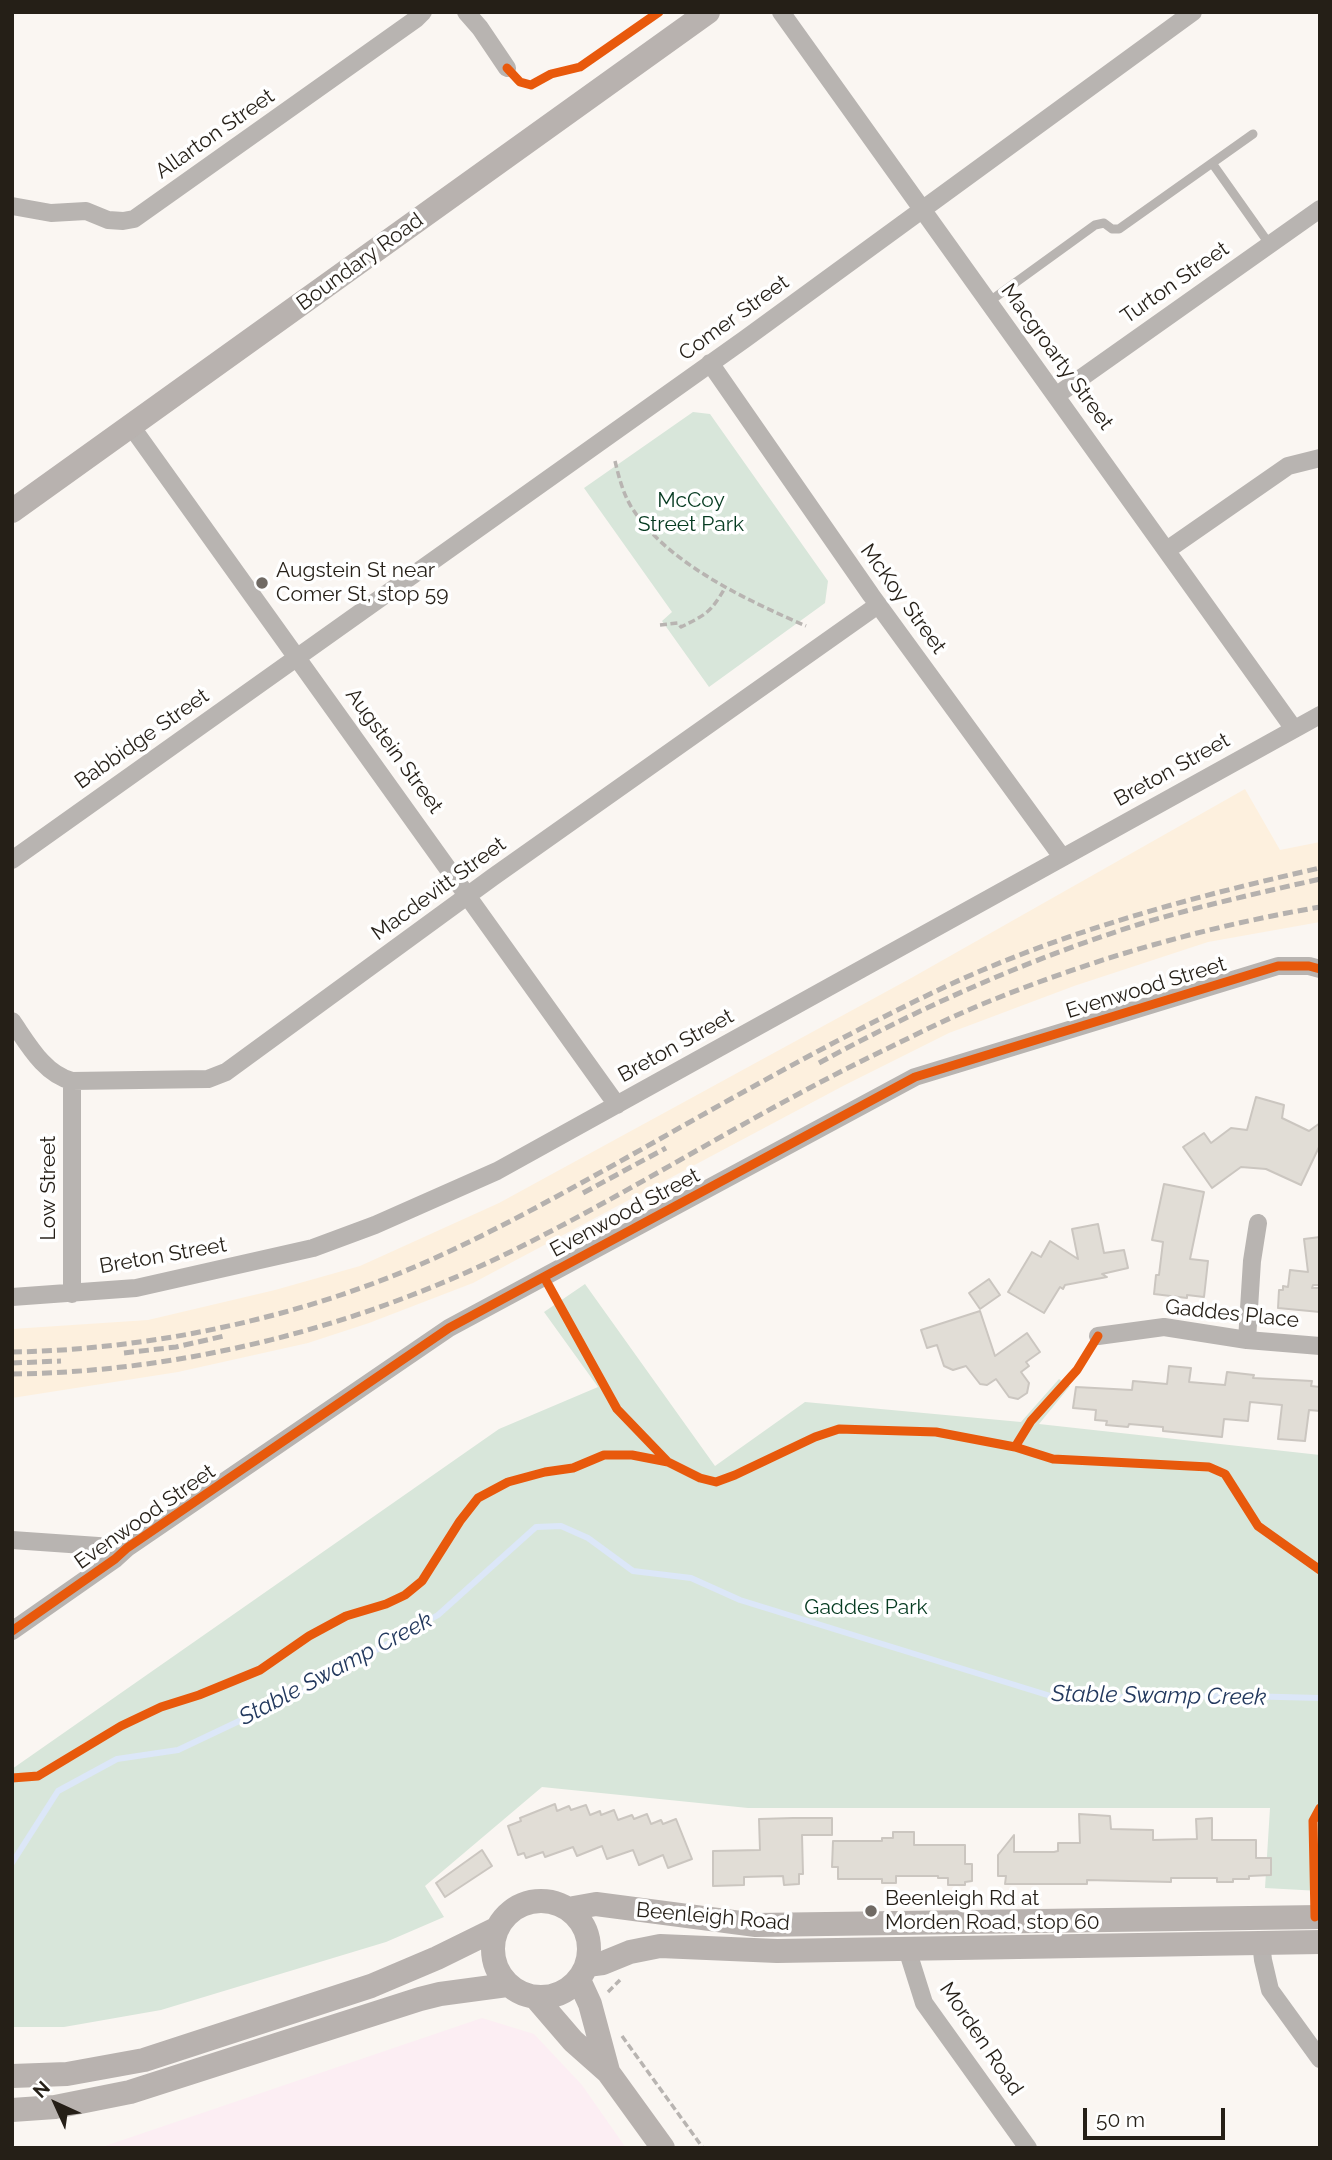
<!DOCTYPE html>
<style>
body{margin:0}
#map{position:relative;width:1332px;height:2160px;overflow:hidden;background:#faf6f2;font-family:Raleway,sans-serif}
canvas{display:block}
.frame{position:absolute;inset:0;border:14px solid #251f17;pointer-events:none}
.north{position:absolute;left:21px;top:2069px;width:70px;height:70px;-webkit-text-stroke:5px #fff;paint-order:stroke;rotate:315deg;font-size:19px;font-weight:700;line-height:28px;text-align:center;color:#251f17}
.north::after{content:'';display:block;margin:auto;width:24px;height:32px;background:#251f17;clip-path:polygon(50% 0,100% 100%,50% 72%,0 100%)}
.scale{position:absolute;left:1083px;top:2108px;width:142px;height:32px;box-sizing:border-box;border:4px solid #251f17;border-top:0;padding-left:9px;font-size:21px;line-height:24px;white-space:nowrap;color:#251f17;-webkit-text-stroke:5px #fff;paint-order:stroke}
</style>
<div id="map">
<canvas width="1332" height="2160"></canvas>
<div class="frame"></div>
<div class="north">N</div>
<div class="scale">50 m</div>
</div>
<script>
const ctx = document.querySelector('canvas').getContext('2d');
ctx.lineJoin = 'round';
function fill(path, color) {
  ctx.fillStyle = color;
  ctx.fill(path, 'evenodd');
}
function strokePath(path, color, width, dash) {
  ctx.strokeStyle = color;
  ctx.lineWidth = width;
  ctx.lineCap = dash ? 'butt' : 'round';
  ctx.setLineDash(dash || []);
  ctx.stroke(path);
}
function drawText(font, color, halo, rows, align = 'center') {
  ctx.font = font + ' Raleway,sans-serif';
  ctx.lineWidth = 7;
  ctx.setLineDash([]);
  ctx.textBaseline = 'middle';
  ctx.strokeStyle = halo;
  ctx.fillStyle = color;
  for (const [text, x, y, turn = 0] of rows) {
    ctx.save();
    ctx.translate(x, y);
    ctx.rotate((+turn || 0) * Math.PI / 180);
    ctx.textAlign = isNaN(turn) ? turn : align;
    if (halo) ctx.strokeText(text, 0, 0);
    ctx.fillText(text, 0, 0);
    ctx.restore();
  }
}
fill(new Path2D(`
 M 482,2018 L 534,2034 L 582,2085 L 626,2148 L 99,2148 Z`), '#fceef3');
fill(new Path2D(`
 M 1245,789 L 1280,850 L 1320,842 L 1320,922 L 1208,942 L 1074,986 L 949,1033 L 843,1086 L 473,1283 L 369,1323 L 308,1343 L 178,1372 L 12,1398 L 12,1329 L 148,1320 L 275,1290 L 360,1266 L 499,1203 L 913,977 Z`), '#fdf0de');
fill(new Path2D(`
 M 693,412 L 710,414 L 828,581 L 825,603 L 709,687 L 662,621 L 672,612 L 584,488 Z
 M 585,1284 L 715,1466 L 805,1402 L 1021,1422 L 1059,1379 L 1070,1386 L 1039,1424 L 1320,1455 L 1320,1891 L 1265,1888 L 1270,1808 L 748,1808 L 542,1787 L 425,1886 L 444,1917 L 386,1942 L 161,2010 L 64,2027 L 12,2027 L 12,1769 L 499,1429 L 598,1387 L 544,1312 Z`), '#d8e6da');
strokePath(new Path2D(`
 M 12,1863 L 58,1791 L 117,1759 L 178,1750 L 311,1687 L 438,1615 L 536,1527 L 561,1526 L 588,1538 L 633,1571 L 691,1578 L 740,1600 L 1057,1698 L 1243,1696 L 1320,1698`), '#dce7f8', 6);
const building = new Path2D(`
 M 1256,1097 L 1284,1105 L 1282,1118 L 1309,1131 L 1320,1123 L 1320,1145 L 1301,1185 L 1266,1169 L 1241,1167 L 1212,1188 L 1183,1147 L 1204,1133 L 1211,1143 L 1231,1128 L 1247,1130 Z
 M 1164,1184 L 1204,1192 L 1190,1259 L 1208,1261 L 1204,1297 L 1187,1295 L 1187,1298 L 1154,1294 L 1156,1275 L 1159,1275 L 1163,1242 L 1152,1240 Z
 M 1098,1224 L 1104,1253 L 1124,1250 L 1128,1268 L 1102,1274 L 1107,1277 L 1065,1285 L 1063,1289 L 1060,1287 L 1044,1313 L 1008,1292 L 1032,1252 L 1041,1257 L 1050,1241 L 1078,1259 L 1072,1229 Z
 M 1320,1237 L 1320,1285 L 1313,1285 L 1312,1288 L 1320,1288 L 1320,1312 L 1278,1308 L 1279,1290 L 1283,1290 L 1283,1286 L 1288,1287 L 1290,1270 L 1308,1272 L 1304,1239 Z
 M 989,1279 L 1000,1295 L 980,1309 L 969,1293 Z
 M 980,1311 L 995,1356 L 1027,1333 L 1040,1352 L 1026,1362 L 1029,1366 L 1021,1372 L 1029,1383 L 1027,1393 L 1018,1399 L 1009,1397 L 996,1379 L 987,1385 L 980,1384 L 966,1366 L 953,1370 L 944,1366 L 937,1345 L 927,1348 L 921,1330 Z
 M 1169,1366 L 1191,1368 L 1189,1382 L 1225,1385 L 1227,1372 L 1254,1375 L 1253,1378 L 1312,1381 L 1311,1386 L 1320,1387 L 1320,1411 L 1309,1410 L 1305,1441 L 1278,1439 L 1282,1405 L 1250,1402 L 1248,1421 L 1224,1419 L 1222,1437 L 1163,1431 L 1163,1427 L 1129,1424 L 1128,1427 L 1106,1425 L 1107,1421 L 1095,1420 L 1096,1410 L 1073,1408 L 1076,1387 L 1132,1390 L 1133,1381 L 1167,1384 Z
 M 555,1804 L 557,1811 L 569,1806 L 571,1810 L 586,1805 L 590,1815 L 600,1811 L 601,1815 L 614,1810 L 618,1820 L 632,1815 L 634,1819 L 647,1814 L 651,1824 L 661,1820 L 663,1824 L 676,1819 L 692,1859 L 668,1868 L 663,1855 L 639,1865 L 633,1850 L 607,1859 L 602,1846 L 577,1856 L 573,1847 L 545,1857 L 543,1852 L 526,1858 L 524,1853 L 518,1855 L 508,1826 L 521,1821 L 520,1818 Z
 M 1079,1814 L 1110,1816 L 1111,1829 L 1153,1830 L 1153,1840 L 1197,1839 L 1196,1819 L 1212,1818 L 1212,1840 L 1256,1840 L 1256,1858 L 1271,1858 L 1271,1875 L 1249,1876 L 1249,1879 L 1233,1879 L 1233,1882 L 1217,1882 L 1217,1878 L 1171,1878 L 1171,1882 L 1087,1880 L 1087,1884 L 1005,1884 L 1006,1876 L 998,1876 L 998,1855 L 1014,1835 L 1014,1852 L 1054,1852 L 1058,1851 L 1058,1843 L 1080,1843 Z
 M 793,1818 L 832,1818 L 832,1835 L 802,1835 L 803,1874 L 799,1874 L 799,1884 L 784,1885 L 783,1876 L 744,1877 L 744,1885 L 713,1886 L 713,1851 L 760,1850 L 759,1819 Z
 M 893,1832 L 914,1832 L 914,1845 L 965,1845 L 965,1864 L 972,1864 L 972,1881 L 965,1882 L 965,1885 L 948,1885 L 948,1878 L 938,1878 L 938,1876 L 896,1876 L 896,1883 L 882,1883 L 882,1879 L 838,1879 L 838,1867 L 832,1867 L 833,1841 L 882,1841 L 882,1838 L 893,1838 Z
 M 482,1850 L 492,1866 L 445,1897 L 436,1883 Z`);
fill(building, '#e1ddd6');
strokePath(building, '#cbc6c0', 2);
strokePath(new Path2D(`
 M 615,461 C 619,478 624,497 634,511 C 670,565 749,601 806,626
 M 660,625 L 678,623 L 681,627 C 707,614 710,613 725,588
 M 608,1992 L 620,1980
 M 622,2036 L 703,2148`), '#b8b4b1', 3.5, [7, 3.5]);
strokePath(new Path2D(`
 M 1212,163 L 1270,245
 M 990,301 L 1095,225 L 1104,223 L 1112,229 L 1119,229 L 1253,134`), '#b8b4b1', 9);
strokePath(new Path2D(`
 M 466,12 L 480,28 L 507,68
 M 781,12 L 1294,729
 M 12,206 L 51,213 L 86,211 L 108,220 L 123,221 L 134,219 L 416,19 L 423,12
 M 710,363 L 871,595 L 1062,857
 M 1057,395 L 1320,209
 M 131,426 L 617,1105
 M 1167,550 L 1288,466 L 1320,458
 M 12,860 L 745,339 L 1193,12
 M 12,1021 C 28,1044 44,1074 72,1081 L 208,1079 L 226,1072 L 493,877 L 878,605
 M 72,1081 L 72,1294
 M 12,1297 L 136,1288 L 313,1248 L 375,1225 L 497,1171 L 1320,715
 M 1098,1336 L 1164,1327 L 1247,1340 L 1320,1346
 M 1247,1340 L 1252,1261 L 1258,1223
 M 12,1540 L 127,1548
 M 12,1631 L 115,1559 L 127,1548 L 449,1328 L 915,1077 L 1278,966 L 1309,966 L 1320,969
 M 1261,1942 L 1263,1960 L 1270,1990 L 1320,2059
 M 907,1949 L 924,2003 L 1028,2148`), '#b8b4b1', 18);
strokePath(new Path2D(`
 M 12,511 L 708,12
 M493 1949a48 48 0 1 1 96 0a48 48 0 1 1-96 0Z
 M 568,1909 L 596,1904 L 756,1925 L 1320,1917
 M 587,1965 L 603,1963 L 630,1952 L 660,1946 L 777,1951 L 1320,1942
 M 579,1980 L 590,2004 L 608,2071
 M 536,1998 L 573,2041 L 608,2072 L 663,2148
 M 12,2076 L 67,2074 L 144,2060 L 371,1986 L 437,1958 L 498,1928
 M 12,2110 L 55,2107 L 130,2092 L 420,1999 L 440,1994 L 507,1985`), '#b8b2af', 24);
strokePath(new Path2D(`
 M 819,1063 C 921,1007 1029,959 1140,924 C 1199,906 1259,893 1320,879
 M 583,1193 L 666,1148
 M 12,1352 C 143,1350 284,1321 405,1271 C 479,1240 549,1201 619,1162 C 722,1104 824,1045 930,994 C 1053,934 1187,898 1320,868
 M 124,1353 L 176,1347 L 224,1336
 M 12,1363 L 61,1361
 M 12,1374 C 183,1372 355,1328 508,1253 C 632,1192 749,1116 874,1055 C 913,1036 954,1015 995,999 C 1099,957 1209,926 1320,907`), '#b5b1ae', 5, [10, 5]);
strokePath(new Path2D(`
 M 507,68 L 520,82 L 531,85 L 551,74 L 580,67 L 659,12
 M 544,1277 L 617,1409 L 668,1462 L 700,1478 L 716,1482 L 735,1475 L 815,1437 L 839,1429 L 936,1432 L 1015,1447 L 1053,1459 L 1209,1467 L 1225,1474 L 1258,1526 L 1320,1570
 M 1015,1447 L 1031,1421 L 1077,1370 L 1098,1336
 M 12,1631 L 115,1559 L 127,1548 L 449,1328 L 915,1077 L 1278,966 L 1309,966 L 1320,969
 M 12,1778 L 38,1776 L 121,1726 L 161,1707 L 199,1695 L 260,1670 L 309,1636 L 346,1616 L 386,1604 L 405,1595 L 422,1581 L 460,1521 L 478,1498 L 508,1482 L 545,1472 L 573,1468 L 604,1455 L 632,1455 L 668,1462
 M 1315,1917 L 1313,1821 L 1320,1808`), '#e8590c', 9);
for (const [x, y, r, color] of [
 [262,583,7,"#706a64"],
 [871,1911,7,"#706a64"]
]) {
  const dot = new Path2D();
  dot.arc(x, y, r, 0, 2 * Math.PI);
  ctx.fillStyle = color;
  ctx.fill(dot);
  strokePath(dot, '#fff', 2.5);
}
drawText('21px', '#251f17', '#fff', [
 ["Allarton Street",215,134,-35],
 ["Boundary Road",360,262,-36],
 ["Turton Street",1175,283,-35],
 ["Comer Street",734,318,-36],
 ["Macgroarty Street",1057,357,54],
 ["McKoy Street",903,599,54],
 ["Babbidge Street",142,739,-35],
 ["Augstein Street",394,751,54],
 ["Breton Street",1172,770,-29],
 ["Macdevitt Street",439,889,-36],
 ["Evenwood Street",1146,988,-17],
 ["Breton Street",676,1046,-29],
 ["Low Street",49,1188,-90],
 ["Evenwood Street",625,1213,-28],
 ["Breton Street",163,1256,-10],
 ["Gaddes Place",1232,1314,6],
 ["Evenwood Street",145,1517,-35],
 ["Beenleigh Road",713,1917,5],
 ["Morden Road",981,2039,56]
]);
drawText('21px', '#063b21', '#fff', [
 ["McCoy",691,501],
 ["Street Park",691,525],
 ["Gaddes Park",866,1608]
]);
drawText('21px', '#251f17', '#fff', [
 ["Augstein St near",276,571],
 ["Comer St, stop 59",276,595],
 ["Beenleigh Rd at",885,1899],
 ["Morden Road, stop 60",885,1923]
], 'left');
drawText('italic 23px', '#23395e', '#fff', [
 ["Stable Swamp Creek",336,1669,-28],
 ["Stable Swamp Creek",1159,1696,1]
]);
</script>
